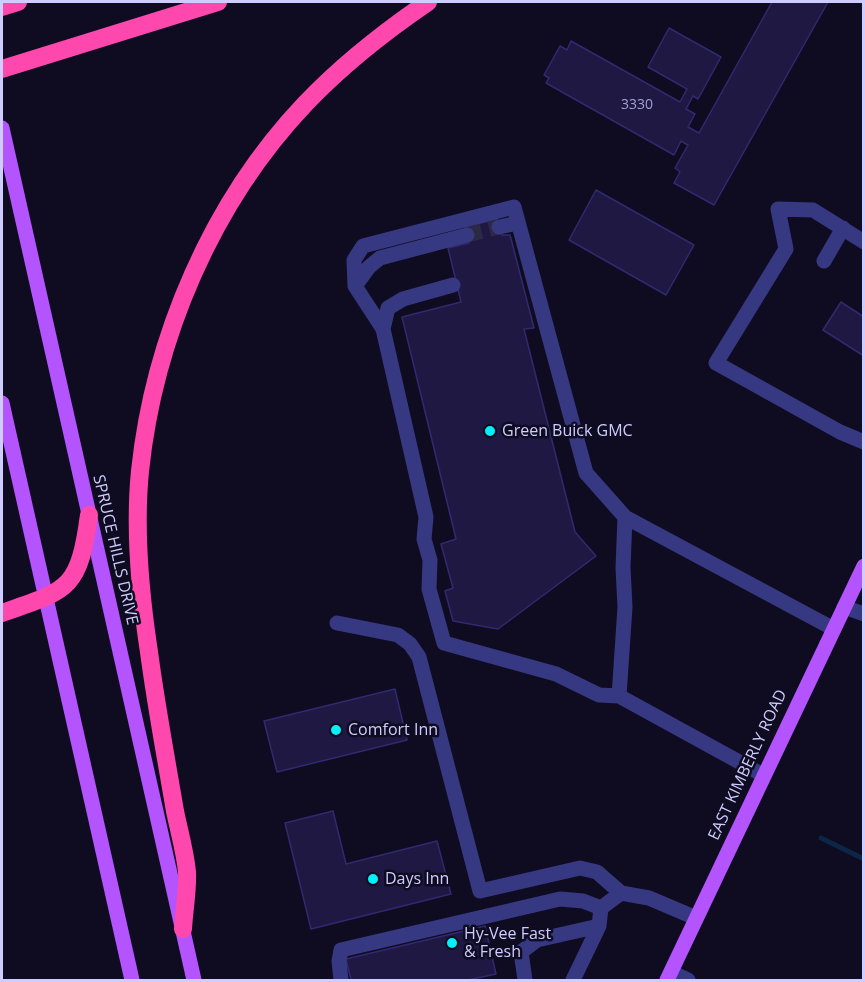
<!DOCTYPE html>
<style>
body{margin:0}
#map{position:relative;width:865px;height:982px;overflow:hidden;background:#0f0c21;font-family:"Open Sans",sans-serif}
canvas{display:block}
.frame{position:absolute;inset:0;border:3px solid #cfcdff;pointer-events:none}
</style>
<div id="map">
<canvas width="865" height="982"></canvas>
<div class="frame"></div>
</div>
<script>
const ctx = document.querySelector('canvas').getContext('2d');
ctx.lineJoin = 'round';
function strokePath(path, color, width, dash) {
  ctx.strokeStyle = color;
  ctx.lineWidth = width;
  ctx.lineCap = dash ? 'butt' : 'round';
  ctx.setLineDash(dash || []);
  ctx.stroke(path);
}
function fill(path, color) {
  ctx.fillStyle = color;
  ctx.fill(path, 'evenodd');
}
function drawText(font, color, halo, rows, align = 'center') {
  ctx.font = font + ' "Open Sans",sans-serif';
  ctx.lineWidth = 5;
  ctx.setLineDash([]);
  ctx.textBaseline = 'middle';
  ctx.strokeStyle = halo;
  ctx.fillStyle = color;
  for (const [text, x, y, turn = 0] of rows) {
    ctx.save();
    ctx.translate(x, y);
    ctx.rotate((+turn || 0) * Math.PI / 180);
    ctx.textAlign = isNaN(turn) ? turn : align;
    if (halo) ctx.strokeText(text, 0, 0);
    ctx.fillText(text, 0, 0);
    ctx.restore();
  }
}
strokePath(new Path2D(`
 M 821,838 L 864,859`), '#0b2647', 5);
const building = new Path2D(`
 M 772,2 L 828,2 L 714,205 L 674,183 L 680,172 L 675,168 L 688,145 L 681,141 L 674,155 L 546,83 L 549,78 L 544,75 L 560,46 L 567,50 L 571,41 L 680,102 L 687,89 L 648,67 L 669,28 L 721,57 L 698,99 L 693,96 L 686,109 L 695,114 L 688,127 L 699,133 Z
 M 596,190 L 694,245 L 666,295 L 569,240 Z
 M 497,219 L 502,235 L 510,235 L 534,328 L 524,329 L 575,532 L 596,556 L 498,629 L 453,621 L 445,591 L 453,588 L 441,544 L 456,539 L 402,317 L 461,302 L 448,248 L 469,243 L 465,227 Z
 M 841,302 L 864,317 L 864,356 L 823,330 Z
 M 395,689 L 407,740 L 277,772 L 264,721 Z
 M 333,811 L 346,864 L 437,841 L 451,894 L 311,929 L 285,823 Z
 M 485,926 L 496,974 L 468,980 L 351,980 L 346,959 Z`);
fill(building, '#1e1843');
strokePath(building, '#322970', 1.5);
strokePath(new Path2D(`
 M 467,235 L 499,227`), '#2c2942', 15, [15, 8]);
strokePath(new Path2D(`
 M 499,227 L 518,223
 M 864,242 L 813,210 L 778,209 L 786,249 L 716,363 L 840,432 L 864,442
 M 824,261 L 843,228
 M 355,286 L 369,267 L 380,258 L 467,235
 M 383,329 L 388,308 L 403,299 L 453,285
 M 625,517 L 586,473 L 514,207 L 363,246 L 354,260 L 355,286 L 383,329 L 426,517 L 424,539 L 430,560 L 429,589 L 444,643 L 556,674 L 599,695 L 619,696 L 763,775
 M 844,607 L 864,614
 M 337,623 L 398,635 L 410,644 L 419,657 L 480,891 L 580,868 L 597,872 L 621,893 L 649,898 L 696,918
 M 619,696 L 625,607 L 623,568 L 625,517 L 834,629
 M 671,972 L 688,980
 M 341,980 L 339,961 L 341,950 L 560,899 L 583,901 L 601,908
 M 525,980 L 521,952 L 537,940 L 599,926
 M 573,980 L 599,926 L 601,908 L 621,893`), '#363882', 15);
strokePath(new Path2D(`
 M 2,128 L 194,980
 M 2,403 L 132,980
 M 667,980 L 864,566`), '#b354ff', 15);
strokePath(new Path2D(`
 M 2,7 L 18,2
 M 2,69 L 218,2
 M 2,613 C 69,590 79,589 89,515
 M 183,929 C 184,910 188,890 187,872 C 185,851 179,831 175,811 C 166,758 156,705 149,652 C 140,593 134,531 140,471 C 154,338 212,202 305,104 C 342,65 384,32 428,2`), '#ff48ad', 18);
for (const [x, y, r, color] of [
 [490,431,6,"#00f1f8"],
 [336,730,6,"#00f1f8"],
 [373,879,6,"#00f1f8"],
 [452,943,6,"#00f1f8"]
]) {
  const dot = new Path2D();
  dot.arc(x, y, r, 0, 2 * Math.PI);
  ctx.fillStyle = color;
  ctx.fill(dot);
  strokePath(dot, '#0f0c21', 2);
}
drawText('14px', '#a3a0d0', null, [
 ["3330",637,105]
]);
drawText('16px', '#cfcdff', '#0f0c21', [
 ["Green Buick GMC",502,431],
 ["Comfort Inn",348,730],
 ["Days Inn",385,879],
 ["Hy-Vee Fast",464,934],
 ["& Fresh",464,952]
], 'left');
drawText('16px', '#cfcdff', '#0f0c21', [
 ["SPRUCE HILLS DRIVE",115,550,77],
 ["EAST KIMBERLY ROAD",748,765,-65]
]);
</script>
